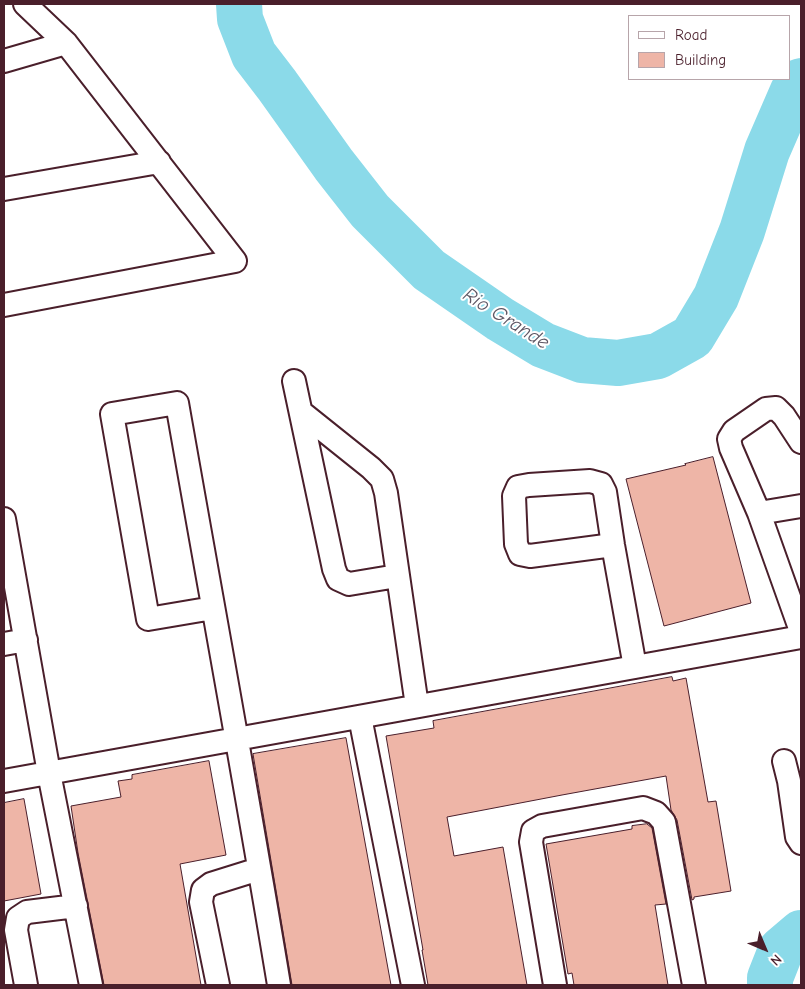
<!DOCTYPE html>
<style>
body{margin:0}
#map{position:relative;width:805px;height:989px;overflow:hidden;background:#fff;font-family:"Comic Neue",sans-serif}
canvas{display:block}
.frame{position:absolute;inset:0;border:5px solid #4a1f2b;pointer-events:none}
.legend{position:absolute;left:628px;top:15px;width:162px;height:65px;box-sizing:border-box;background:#fff;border:1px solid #b7a5aa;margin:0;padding:6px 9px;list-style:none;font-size:15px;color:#4a1f2b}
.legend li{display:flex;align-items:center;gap:10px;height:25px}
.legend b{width:25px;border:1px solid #b7a5aa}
.north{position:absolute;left:740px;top:924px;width:50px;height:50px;-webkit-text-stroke:4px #fff;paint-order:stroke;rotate:135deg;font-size:14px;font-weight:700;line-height:20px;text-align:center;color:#4a1f2b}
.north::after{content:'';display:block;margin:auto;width:18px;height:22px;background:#4a1f2b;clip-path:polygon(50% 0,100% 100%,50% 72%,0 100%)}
</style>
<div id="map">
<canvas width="805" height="989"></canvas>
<div class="frame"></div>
<ul class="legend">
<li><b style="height:6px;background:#fff"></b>Road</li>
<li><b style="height:14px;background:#eeb5a7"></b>Building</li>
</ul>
<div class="north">N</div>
</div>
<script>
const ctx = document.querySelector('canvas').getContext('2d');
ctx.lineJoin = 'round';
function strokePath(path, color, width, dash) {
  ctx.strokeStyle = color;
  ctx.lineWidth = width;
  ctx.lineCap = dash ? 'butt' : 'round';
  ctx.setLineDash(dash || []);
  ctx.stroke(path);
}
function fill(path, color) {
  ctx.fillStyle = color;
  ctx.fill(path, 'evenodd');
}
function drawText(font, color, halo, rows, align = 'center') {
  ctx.font = font + ' "Comic Neue",sans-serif';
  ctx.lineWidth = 4;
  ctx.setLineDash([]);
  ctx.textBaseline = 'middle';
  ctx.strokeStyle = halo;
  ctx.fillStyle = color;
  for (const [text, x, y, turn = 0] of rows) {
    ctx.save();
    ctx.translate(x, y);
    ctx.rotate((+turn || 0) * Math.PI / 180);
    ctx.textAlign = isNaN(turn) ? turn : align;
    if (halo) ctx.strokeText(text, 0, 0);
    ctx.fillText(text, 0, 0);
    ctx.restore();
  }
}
strokePath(new Path2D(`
 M 239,4 L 240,19 L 254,55 L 277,85 L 334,165 L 370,211 L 429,270 L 500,319 L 543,345 L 582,360 L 618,363 L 658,356 L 692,337 L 716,297 L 742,231 L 767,151 L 793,91 L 801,81
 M 770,985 L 770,978 L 781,950 L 801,933`), '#8bdae9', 46);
const building = new Path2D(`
 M 713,457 L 751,603 L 664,626 L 626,479 L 686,465 L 685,464 Z
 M 672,677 L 673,681 L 686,678 L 708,802 L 716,801 L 731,891 L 694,897 L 694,899 L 692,900 L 677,820 L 671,810 L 666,776 L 562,795 L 447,817 L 454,856 L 503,847 L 527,985 L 428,985 L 422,950 L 423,950 L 386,736 L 434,728 L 433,721 Z
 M 346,738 L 391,985 L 292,985 L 253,754 Z
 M 209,761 L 226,855 L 180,864 L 201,985 L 104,985 L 78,853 L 71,806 L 121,797 L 118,781 L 132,779 L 132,775 Z
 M 24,799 L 41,894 L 4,901 L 4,803 Z
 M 647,824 L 652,828 L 666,904 L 655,905 L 668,985 L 574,985 L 572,973 L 568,974 L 546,844 L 632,829 L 632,826 Z`);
fill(building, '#eeb5a7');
strokePath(building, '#4a1f2b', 1);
const street = new Path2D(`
 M 4,61 L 66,43
 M 4,189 L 159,162
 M 4,305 L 235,261 L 66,43 L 25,4
 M 294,381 L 334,569 L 338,579 L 349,584 L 397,576
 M 301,412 L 371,468 L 382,479 L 386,493 L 417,706
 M 801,442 L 784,416 L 776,408 L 766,409 L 734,431 L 729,439 L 731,448 L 759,513 L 801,631
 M 759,513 L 801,506
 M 4,519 L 49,773 L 91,985
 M 613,545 L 530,556 L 520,554 L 516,544 L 514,496 L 518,487 L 529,485 L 590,481 L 601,484 L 605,492 L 613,545 L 635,667
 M 213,608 L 148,619 L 112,414 L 177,403 C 211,597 247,791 279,985
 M 4,644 L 26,640
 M 360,717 L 413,985
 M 784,761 L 789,781 L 797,837 L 801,843
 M 4,781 L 801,637
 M 26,985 L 16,930 L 18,918 L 27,912 L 76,906
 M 218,985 L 201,902 L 203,890 L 211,884 L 259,869
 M 555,985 L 531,842 L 533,831 L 542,826 L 643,808 L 656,813 L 664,822 L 694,985`);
strokePath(street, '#4a1f2b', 26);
strokePath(street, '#fff', 22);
drawText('italic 20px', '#5e5764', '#fff', [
 ["Rio Grande",506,319,32]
]);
</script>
